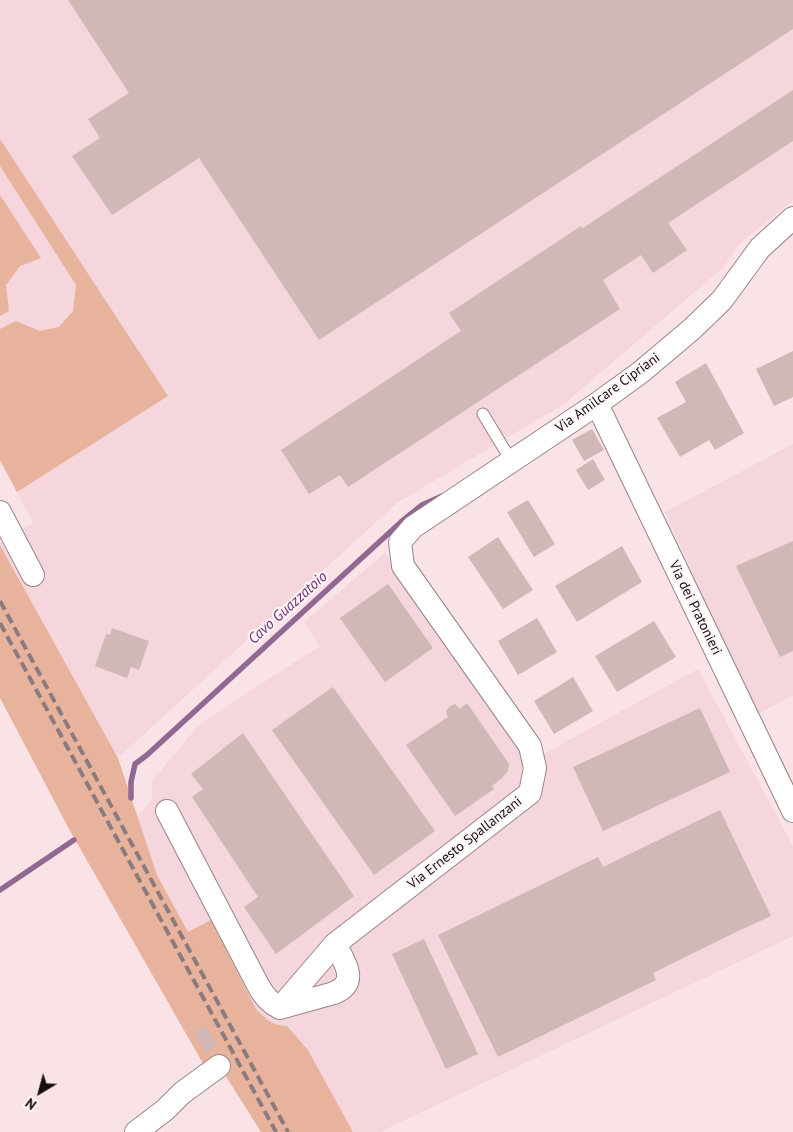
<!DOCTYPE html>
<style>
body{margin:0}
#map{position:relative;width:793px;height:1132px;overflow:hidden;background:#fae3e7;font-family:"PT Sans",sans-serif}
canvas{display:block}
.north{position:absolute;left:15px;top:1067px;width:50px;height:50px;-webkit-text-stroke:4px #fdf4f6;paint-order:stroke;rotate:217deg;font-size:14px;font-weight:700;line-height:20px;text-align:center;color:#160e10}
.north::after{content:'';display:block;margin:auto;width:18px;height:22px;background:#160e10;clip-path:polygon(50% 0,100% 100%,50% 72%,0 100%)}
</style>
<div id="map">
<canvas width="793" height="1132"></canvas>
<div class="north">N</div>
</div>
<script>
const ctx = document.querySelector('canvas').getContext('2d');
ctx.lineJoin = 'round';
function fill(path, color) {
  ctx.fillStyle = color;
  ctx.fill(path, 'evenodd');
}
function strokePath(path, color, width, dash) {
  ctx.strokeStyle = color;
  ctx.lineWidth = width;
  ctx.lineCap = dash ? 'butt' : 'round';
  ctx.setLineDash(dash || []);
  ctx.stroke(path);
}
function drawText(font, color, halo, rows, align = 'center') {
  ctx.font = font + ' "PT Sans",sans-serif';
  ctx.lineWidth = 4.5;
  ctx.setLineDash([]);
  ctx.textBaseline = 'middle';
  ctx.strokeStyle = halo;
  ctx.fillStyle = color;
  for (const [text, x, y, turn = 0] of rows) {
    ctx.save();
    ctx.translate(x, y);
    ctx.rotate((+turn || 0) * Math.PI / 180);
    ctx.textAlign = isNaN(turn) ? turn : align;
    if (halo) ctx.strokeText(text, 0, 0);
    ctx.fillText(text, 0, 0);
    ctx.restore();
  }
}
fill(new Path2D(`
 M 0,0 L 793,0 L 793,200 L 738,245 L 724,267 L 564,404 L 397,503 L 118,758 L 0,545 L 0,542 L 33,523 L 0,460 Z
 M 793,444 L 793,695 L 755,716 L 665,512 Z
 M 385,553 L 529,762 L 698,669 L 793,846 L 793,936 L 380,1132 L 353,1132 L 308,1050 L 287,1026 L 277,1025 L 267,1021 L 256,1009 L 211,920 L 188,933 L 157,875 L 137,817 L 152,799 L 152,781 L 198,726 L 233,702 L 320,646 L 304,622 Z`), '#f5d6dc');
fill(new Path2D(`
 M 0,139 L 168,396 L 17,492 L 0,460 L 0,329 L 16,321 L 40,331 L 59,327 L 73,311 L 76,285 L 0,166 Z
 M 0,195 L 41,258 L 20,266 L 6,285 L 9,311 L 0,316 Z
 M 0,545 L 118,758 L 157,875 L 188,932 L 211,920 L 256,1009 C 267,1020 271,1025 287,1026 L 308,1050 L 353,1132 L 261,1132 L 220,1067 L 209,1074 L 69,829 L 0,698 Z`), '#e8b39d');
strokePath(new Path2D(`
 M 131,798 L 131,782 L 135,764 L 147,755 L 401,522 L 422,505 L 442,496
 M 0,890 L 74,840`), '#906892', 5.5);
fill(new Path2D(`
 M 68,0 L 793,0 L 793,29 L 319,340 L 199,158 L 112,215 L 72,156 L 100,138 L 88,119 L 129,93 Z
 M 793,90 L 793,141 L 668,223 L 687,250 L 653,273 L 641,255 L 603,280 L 620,309 L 348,487 L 340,475 L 309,494 L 281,450 L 461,331 L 449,313 L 581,226 L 583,228 Z
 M 793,351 L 793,397 L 774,406 L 756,369 Z
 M 706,363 L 744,433 L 715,450 L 709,440 L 680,457 L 657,418 L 686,402 L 675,382 Z
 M 592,429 L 604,450 L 584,461 L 572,440 Z
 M 593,459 L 605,480 L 588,490 L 576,470 Z
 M 528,500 L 555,544 L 534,557 L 507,512 Z
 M 498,537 L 533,590 L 503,609 L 468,557 Z
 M 793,541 L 793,651 L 780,657 L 736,566 Z
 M 622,546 L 642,582 L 577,622 L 555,586 Z
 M 388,584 L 433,648 L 385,682 L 340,618 Z
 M 537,618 L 557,652 L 518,675 L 498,641 Z
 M 654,621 L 676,657 L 617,692 L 595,656 Z
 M 112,628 L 149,641 L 139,670 L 131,667 L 127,678 L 95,666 L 106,634 L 110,635 Z
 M 573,677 L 593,711 L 554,734 L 534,701 Z
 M 333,687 L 435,831 L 374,875 L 272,730 Z
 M 467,703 L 509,764 L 508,771 L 502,778 L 492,786 L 494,789 L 455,816 L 406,745 L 448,717 L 446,711 L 450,706 L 455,704 L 460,709 Z
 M 700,708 L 730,772 L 603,831 L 573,767 Z
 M 243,733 L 354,896 L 276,954 L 244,907 L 258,897 L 192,797 L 203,789 L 191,774 Z
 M 720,810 L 771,916 L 736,932 L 653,973 L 656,980 L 498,1057 L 438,935 L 598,857 L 603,867 Z
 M 424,939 L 478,1054 L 446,1069 L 392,954 Z
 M 205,1026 L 217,1046 L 206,1053 L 194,1032 Z`), '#cfb8b6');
const lane = new Path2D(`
 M 483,414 L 512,462`);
const street = new Path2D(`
 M 597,404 L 793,811
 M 0,512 L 33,575
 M 167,811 L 259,987 C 265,997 270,1003 280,1008 L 335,944 L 530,793 L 535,768 L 530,746 L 403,566 L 400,542 L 413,527 L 597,404 L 641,372 L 692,329 L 722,300 L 760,248 L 793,218
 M 280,1008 L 334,993 C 360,982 344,961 335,944
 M 136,1132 L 165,1110 L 182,1093 L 219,1066`);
strokePath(lane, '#988488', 13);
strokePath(street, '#988488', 24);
strokePath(lane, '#fff', 11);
strokePath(street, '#fff', 22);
strokePath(new Path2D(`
 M 0,601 L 288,1132
 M 0,623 L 276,1132`), '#8b7b7e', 4, [10, 5]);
drawText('14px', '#160e10', '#fdf4f6', [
 ["Via Amilcare Cipriani",608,393,-36],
 ["Via dei Pratonieri",695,608,64],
 ["Via Ernesto Spallanzani",465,843,-38]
]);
drawText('italic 15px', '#6f2e75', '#fdf4f6', [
 ["Cavo Guazzatoio",288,608,-42]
]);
</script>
